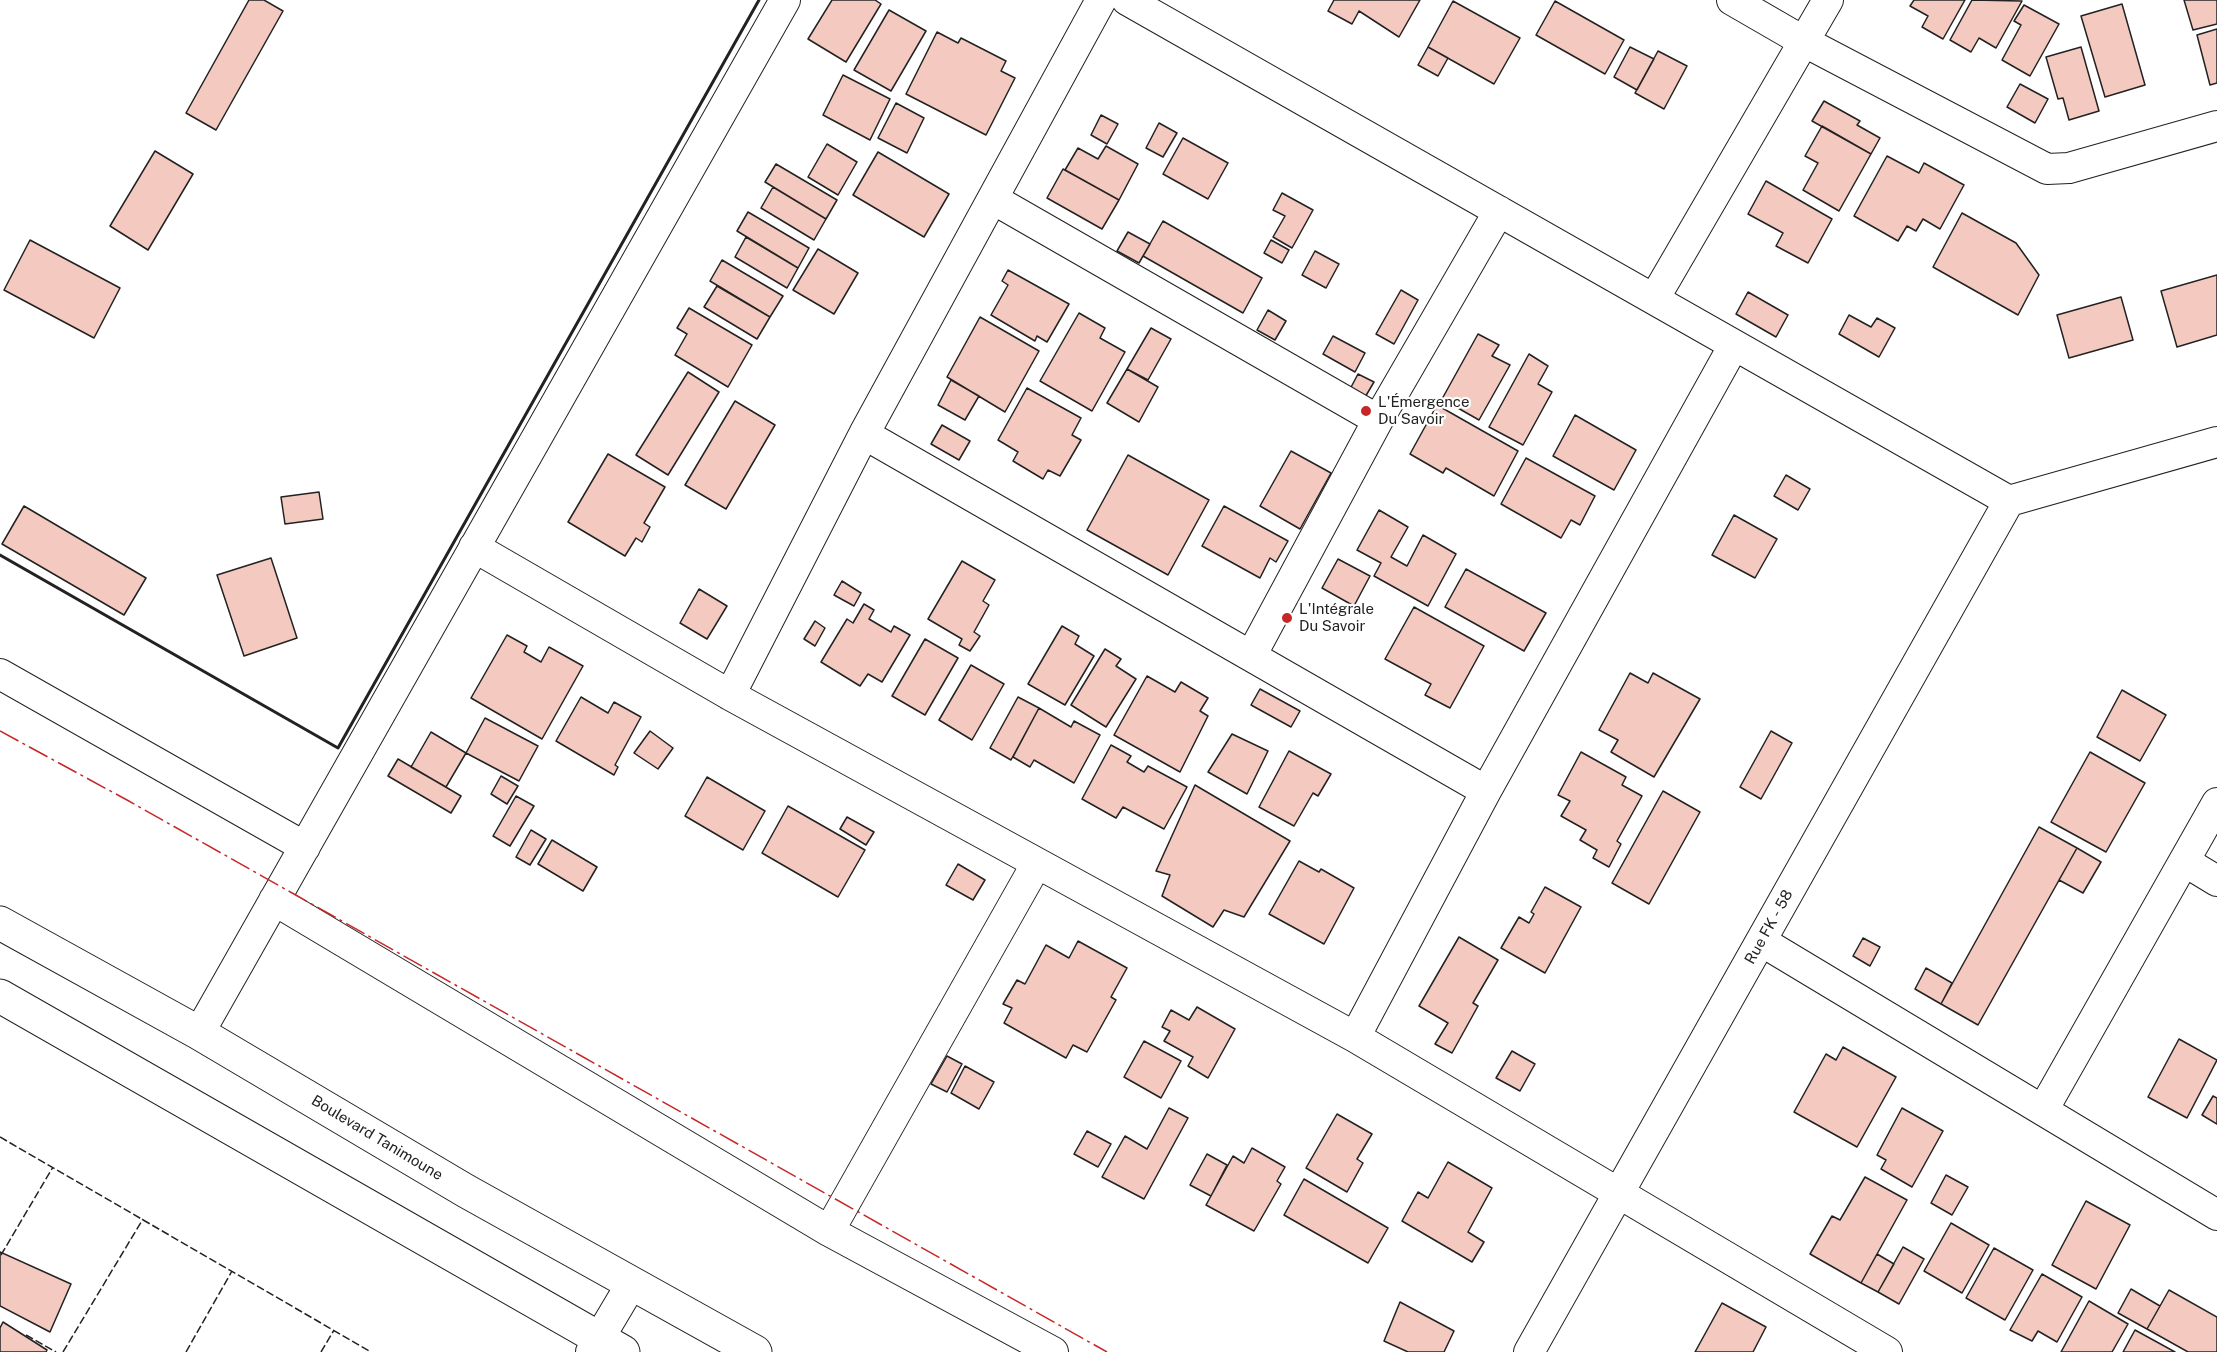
<!DOCTYPE html>
<meta charset="utf-8">
<style>
body{margin:0}
canvas{display:block;background:#fff}
</style>
<canvas width="2217" height="1352"></canvas>
<script>
const ctx = document.querySelector('canvas').getContext('2d');
ctx.lineJoin = 'round';
function fill(path, color) {
  ctx.fillStyle = color;
  ctx.fill(path, 'evenodd');
}
function strokePath(path, color, width, dash) {
  ctx.strokeStyle = color;
  ctx.lineWidth = width;
  ctx.lineCap = dash ? 'butt' : 'round';
  ctx.setLineDash(dash || []);
  ctx.stroke(path);
}
function drawText(font, color, halo, rows, align = 'center') {
  ctx.font = font + ' "Public Sans",sans-serif';
  ctx.lineWidth = 4.5;
  ctx.setLineDash([]);
  ctx.textBaseline = 'middle';
  ctx.strokeStyle = halo;
  ctx.fillStyle = color;
  for (const [text, x, y, turn = 0] of rows) {
    ctx.save();
    ctx.translate(x, y);
    ctx.rotate((+turn || 0) * Math.PI / 180);
    ctx.textAlign = isNaN(turn) ? turn : align;
    if (halo) ctx.strokeText(text, 0, 0);
    ctx.fillText(text, 0, 0);
    ctx.restore();
  }
}
const building = new Path2D(`
 M 249,0 L 264,0 L 283,11 L 216,130 L 186,113 Z
 M 832,0 L 875,0 L 881,4 L 846,62 L 808,39 Z
 M 1334,0 L 1420,0 L 1399,37 L 1359,11 L 1352,24 L 1328,11 Z
 M 1914,0 L 1965,0 L 1943,39 L 1922,27 L 1928,16 L 1910,6 Z
 M 1972,0 L 2022,1 L 1996,48 L 1979,38 L 1971,52 L 1950,40 Z
 M 2184,0 L 2217,0 L 2217,24 L 2193,30 Z
 M 1453,1 L 1520,38 L 1494,84 L 1428,47 Z
 M 1555,1 L 1624,40 L 1605,74 L 1536,35 Z
 M 2122,4 L 2145,85 L 2105,97 L 2081,16 Z
 M 2024,5 L 2059,24 L 2030,76 L 2002,60 L 2021,25 L 2014,21 Z
 M 889,10 L 926,31 L 891,91 L 854,70 Z
 M 2217,29 L 2217,83 L 2210,85 L 2197,35 Z
 M 937,32 L 958,43 L 961,38 L 1006,61 L 1001,71 L 1015,78 L 986,135 L 906,94 Z
 M 1428,47 L 1448,58 L 1438,76 L 1418,65 Z
 M 1630,47 L 1654,59 L 1637,90 L 1614,77 Z
 M 2081,47 L 2099,111 L 2069,120 L 2063,98 L 2058,99 L 2046,57 Z
 M 1658,51 L 1687,66 L 1664,109 L 1635,93 Z
 M 843,75 L 890,99 L 870,140 L 823,115 Z
 M 2020,84 L 2048,99 L 2035,123 L 2007,107 Z
 M 1824,101 L 1860,121 L 1857,125 L 1880,138 L 1871,154 L 1812,121 Z
 M 896,103 L 924,118 L 907,153 L 878,138 Z
 M 1101,115 L 1118,124 L 1107,144 L 1091,135 Z
 M 1159,123 L 1177,133 L 1163,157 L 1146,148 Z
 M 1822,126 L 1871,154 L 1839,211 L 1803,190 L 1818,163 L 1805,156 Z
 M 1183,138 L 1228,163 L 1208,199 L 1163,174 Z
 M 827,144 L 857,162 L 838,195 L 808,177 Z
 M 1106,146 L 1138,164 L 1119,200 L 1065,170 L 1078,148 L 1098,159 Z
 M 155,151 L 193,174 L 148,250 L 110,226 Z
 M 878,152 L 949,194 L 924,237 L 853,195 Z
 M 1887,156 L 1919,173 L 1924,163 L 1964,185 L 1940,229 L 1923,219 L 1916,231 L 1907,226 L 1898,241 L 1854,216 Z
 M 776,164 L 837,200 L 826,219 L 765,182 Z
 M 1063,169 L 1119,200 L 1102,229 L 1047,198 Z
 M 1766,181 L 1832,219 L 1808,263 L 1776,246 L 1783,233 L 1748,214 Z
 M 773,187 L 826,219 L 814,240 L 761,208 Z
 M 1282,193 L 1313,210 L 1292,248 L 1273,237 L 1285,216 L 1273,210 Z
 M 748,212 L 809,248 L 798,268 L 737,231 Z
 M 1962,213 L 2016,243 L 2039,275 L 2018,315 L 1933,267 Z
 M 1163,221 L 1262,278 L 1243,313 L 1143,256 Z
 M 1128,232 L 1150,244 L 1139,263 L 1117,251 Z
 M 746,237 L 798,268 L 787,288 L 735,257 Z
 M 30,240 L 120,288 L 94,338 L 4,290 Z
 M 1271,240 L 1289,250 L 1282,263 L 1264,253 Z
 M 818,249 L 858,273 L 834,314 L 793,290 Z
 M 1315,251 L 1339,264 L 1326,288 L 1302,275 Z
 M 722,260 L 783,296 L 770,317 L 710,281 Z
 M 1008,270 L 1069,304 L 1047,342 L 1037,336 L 1035,341 L 991,315 L 1008,285 L 1002,281 Z
 M 2217,275 L 2217,335 L 2177,347 L 2161,291 Z
 M 717,286 L 770,317 L 757,339 L 704,307 Z
 M 1401,290 L 1418,300 L 1394,344 L 1376,334 Z
 M 1748,292 L 1788,315 L 1776,337 L 1736,314 Z
 M 2121,297 L 2133,340 L 2069,358 L 2057,315 Z
 M 689,308 L 752,345 L 728,387 L 675,355 L 687,334 L 677,328 Z
 M 1268,310 L 1286,321 L 1275,340 L 1257,330 Z
 M 1079,313 L 1105,328 L 1100,338 L 1125,352 L 1092,411 L 1040,381 Z
 M 1849,315 L 1871,327 L 1877,318 L 1895,328 L 1879,357 L 1839,334 Z
 M 980,317 L 1039,351 L 1005,412 L 947,377 Z
 M 1151,328 L 1171,339 L 1148,380 L 1127,369 Z
 M 1478,334 L 1499,345 L 1492,356 L 1510,365 L 1479,420 L 1442,399 Z
 M 1333,336 L 1365,353 L 1355,372 L 1323,354 Z
 M 1529,354 L 1548,366 L 1538,384 L 1552,392 L 1523,445 L 1489,427 Z
 M 1127,369 L 1158,387 L 1139,422 L 1107,403 Z
 M 688,372 L 719,392 L 668,475 L 636,455 Z
 M 1358,374 L 1374,382 L 1364,399 L 1349,391 Z
 M 951,380 L 979,396 L 965,420 L 938,405 Z
 M 1027,388 L 1081,418 L 1072,435 L 1081,440 L 1060,476 L 1048,470 L 1043,479 L 1013,461 L 1018,452 L 998,440 Z
 M 735,401 L 775,425 L 726,509 L 685,485 Z
 M 1437,405 L 1518,451 L 1494,496 L 1446,468 L 1443,473 L 1410,454 Z
 M 1575,415 L 1636,450 L 1614,490 L 1553,456 Z
 M 942,425 L 970,441 L 959,460 L 931,444 Z
 M 1291,451 L 1331,473 L 1300,529 L 1260,506 Z
 M 608,454 L 665,487 L 644,523 L 650,527 L 642,542 L 636,538 L 625,556 L 568,522 Z
 M 1128,455 L 1209,500 L 1168,575 L 1087,530 Z
 M 1526,458 L 1595,496 L 1580,525 L 1571,520 L 1561,538 L 1501,504 Z
 M 1786,475 L 1810,489 L 1798,510 L 1774,496 Z
 M 319,492 L 323,519 L 285,524 L 281,497 Z
 M 24,506 L 146,578 L 124,615 L 2,544 Z
 M 1224,506 L 1288,541 L 1276,562 L 1270,558 L 1260,578 L 1202,546 Z
 M 1379,510 L 1408,527 L 1391,557 L 1407,566 L 1423,535 L 1456,554 L 1428,606 L 1374,576 L 1381,563 L 1357,550 Z
 M 1734,515 L 1777,539 L 1755,578 L 1712,555 Z
 M 271,558 L 297,638 L 244,656 L 217,575 Z
 M 1338,559 L 1370,576 L 1354,606 L 1322,588 Z
 M 962,561 L 995,580 L 983,601 L 989,605 L 974,632 L 980,636 L 970,651 L 959,645 L 962,639 L 928,619 Z
 M 1466,569 L 1546,613 L 1524,651 L 1445,607 Z
 M 842,581 L 861,593 L 854,606 L 834,595 Z
 M 699,589 L 727,606 L 707,639 L 680,623 Z
 M 864,604 L 874,610 L 869,619 L 891,632 L 894,626 L 910,635 L 882,682 L 868,674 L 860,686 L 821,662 L 847,619 L 853,623 Z
 M 1414,607 L 1484,646 L 1450,708 L 1425,695 L 1431,684 L 1385,659 Z
 M 815,621 L 825,628 L 815,646 L 804,639 Z
 M 1062,626 L 1079,636 L 1075,644 L 1094,656 L 1065,705 L 1028,684 Z
 M 507,635 L 527,646 L 524,652 L 541,662 L 549,647 L 583,666 L 542,739 L 471,698 Z
 M 925,639 L 958,658 L 925,715 L 892,696 Z
 M 1105,649 L 1121,659 L 1116,666 L 1136,679 L 1106,727 L 1071,705 Z
 M 971,665 L 1004,684 L 972,740 L 939,720 Z
 M 1630,673 L 1648,683 L 1653,673 L 1700,699 L 1654,777 L 1611,752 L 1618,740 L 1599,730 Z
 M 1147,676 L 1175,692 L 1181,682 L 1208,698 L 1200,711 L 1208,716 L 1180,772 L 1114,735 Z
 M 1260,689 L 1300,711 L 1291,727 L 1251,705 Z
 M 2122,690 L 2166,715 L 2140,761 L 2097,737 Z
 M 581,697 L 608,713 L 614,702 L 641,717 L 615,765 L 618,767 L 614,775 L 556,741 Z
 M 1018,697 L 1039,708 L 1011,760 L 990,748 Z
 M 1039,708 L 1071,727 L 1074,721 L 1100,735 L 1074,783 L 1034,760 L 1030,767 L 1013,757 Z
 M 485,718 L 538,746 L 519,781 L 466,753 Z
 M 650,731 L 673,748 L 658,769 L 634,753 Z
 M 1771,731 L 1792,743 L 1761,799 L 1740,787 Z
 M 431,732 L 466,753 L 446,787 L 411,767 Z
 M 1232,734 L 1268,751 L 1247,794 L 1208,772 Z
 M 1111,745 L 1131,756 L 1127,762 L 1144,772 L 1148,766 L 1187,787 L 1164,829 L 1123,807 L 1116,818 L 1082,799 Z
 M 1289,751 L 1331,774 L 1318,796 L 1313,793 L 1294,826 L 1259,807 Z
 M 1581,752 L 1626,777 L 1622,785 L 1642,796 L 1617,841 L 1621,844 L 1609,867 L 1593,858 L 1597,850 L 1580,840 L 1586,830 L 1561,816 L 1570,801 L 1558,795 Z
 M 2090,752 L 2145,783 L 2106,852 L 2051,822 Z
 M 398,759 L 461,796 L 451,813 L 388,776 Z
 M 501,776 L 518,786 L 507,804 L 491,794 Z
 M 707,777 L 765,811 L 743,850 L 685,816 Z
 M 1195,785 L 1290,841 L 1244,917 L 1224,910 L 1213,927 L 1162,896 L 1170,875 L 1156,871 Z
 M 1663,791 L 1700,812 L 1649,904 L 1612,883 Z
 M 516,796 L 534,806 L 510,846 L 493,836 Z
 M 788,806 L 865,850 L 838,897 L 762,853 Z
 M 847,817 L 874,832 L 866,845 L 840,829 Z
 M 2039,827 L 2077,848 L 1978,1025 L 1941,1004 Z
 M 531,830 L 546,839 L 530,865 L 516,857 Z
 M 552,840 L 597,867 L 583,891 L 538,864 Z
 M 2077,848 L 2101,862 L 2083,893 L 2059,880 Z
 M 1299,861 L 1319,872 L 1321,869 L 1354,888 L 1324,944 L 1269,914 Z
 M 958,864 L 985,880 L 973,900 L 946,885 Z
 M 1545,887 L 1581,907 L 1545,973 L 1501,948 L 1519,917 L 1529,923 L 1534,914 L 1531,912 Z
 M 1459,937 L 1498,960 L 1473,1003 L 1478,1006 L 1452,1053 L 1435,1044 L 1448,1023 L 1419,1006 Z
 M 1863,938 L 1880,947 L 1870,966 L 1853,956 Z
 M 1078,941 L 1127,968 L 1111,997 L 1116,1000 L 1087,1052 L 1073,1045 L 1066,1058 L 1004,1023 L 1012,1008 L 1003,1004 L 1017,980 L 1025,984 L 1046,945 L 1069,958 Z
 M 1926,968 L 1952,983 L 1941,1004 L 1915,989 Z
 M 1197,1007 L 1235,1029 L 1208,1078 L 1188,1066 L 1193,1057 L 1164,1041 L 1170,1031 L 1162,1027 L 1171,1010 L 1189,1020 Z
 M 2179,1039 L 2217,1060 L 2187,1118 L 2148,1097 Z
 M 1144,1041 L 1181,1061 L 1161,1098 L 1124,1077 Z
 M 1843,1047 L 1896,1077 L 1857,1147 L 1794,1112 L 1826,1054 L 1836,1060 Z
 M 1512,1051 L 1535,1064 L 1520,1091 L 1496,1078 Z
 M 947,1056 L 962,1064 L 947,1092 L 931,1084 Z
 M 965,1066 L 994,1082 L 979,1109 L 951,1093 Z
 M 2213,1096 L 2217,1098 L 2217,1124 L 2202,1115 Z
 M 1169,1108 L 1188,1118 L 1144,1199 L 1102,1177 L 1125,1136 L 1147,1149 Z
 M 1902,1108 L 1943,1131 L 1912,1187 L 1881,1169 L 1886,1160 L 1877,1155 Z
 M 1337,1114 L 1372,1134 L 1357,1159 L 1363,1163 L 1347,1192 L 1306,1168 Z
 M 1087,1131 L 1111,1144 L 1098,1167 L 1074,1154 Z
 M 1252,1148 L 1285,1167 L 1277,1181 L 1281,1184 L 1254,1231 L 1206,1205 L 1233,1156 L 1244,1163 Z
 M 1207,1154 L 1227,1165 L 1211,1196 L 1190,1185 Z
 M 1448,1162 L 1492,1188 L 1468,1232 L 1484,1242 L 1472,1262 L 1402,1221 L 1418,1192 L 1428,1198 Z
 M 1946,1175 L 1968,1187 L 1952,1215 L 1931,1203 Z
 M 1865,1177 L 1907,1200 L 1861,1283 L 1810,1254 L 1832,1216 L 1840,1220 Z
 M 1304,1179 L 1388,1228 L 1368,1263 L 1284,1215 Z
 M 2086,1201 L 2130,1225 L 2096,1289 L 2052,1265 Z
 M 1951,1223 L 1989,1245 L 1962,1293 L 1924,1271 Z
 M 1903,1247 L 1924,1259 L 1899,1304 L 1878,1292 Z
 M 1994,1248 L 2033,1270 L 2005,1320 L 1966,1298 Z
 M 0,1252 L 71,1284 L 50,1332 L 0,1306 Z
 M 1877,1254 L 1894,1264 L 1878,1292 L 1861,1283 Z
 M 2042,1274 L 2082,1297 L 2057,1342 L 2038,1331 L 2032,1341 L 2010,1330 Z
 M 2131,1289 L 2160,1306 L 2147,1329 L 2118,1313 Z
 M 2169,1290 L 2217,1317 L 2217,1352 L 2188,1352 L 2147,1329 Z
 M 2089,1301 L 2128,1324 L 2112,1352 L 2061,1352 Z
 M 1400,1302 L 1454,1331 L 1444,1352 L 1408,1352 L 1384,1341 Z
 M 1722,1303 L 1766,1327 L 1753,1352 L 1695,1352 Z
 M 3,1322 L 47,1350 L 46,1352 L 0,1352 L 0,1328 Z
 M 2135,1330 L 2175,1352 L 2123,1352 Z`);
fill(building, '#f3c9c0');
strokePath(building, '#222', 1.5);
const street = new Path2D(`
 M 1127,0 L 2009,501 L 2217,442
 M 1732,0 L 1803,41 L 2047,169 L 2069,168 L 2217,126
 M 993,199 L 1378,420
 M 1654,299 L 1828,0
 M 864,434 L 1486,791
 M 474,547 L 730,695 L 1355,1037 L 1887,1352
 M 1251,656 L 1378,420 L 1499,211
 M 0,674 L 305,847
 M 730,695 L 864,434 L 1101,0
 M 2184,861 L 2217,881
 M 274,900 L 829,1231 L 1053,1352
 M 1761,941 L 2217,1215
 M 199,1033 L 785,0
 M 1355,1037 L 1486,791 L 1734,345
 M 2043,1110 L 2217,803
 M 829,1231 L 1037,863
 M 591,1352 L 632,1283
 M 1529,1352 L 2009,501`);
const primary = new Path2D(`
 M 0,923 L 199,1033 L 466,1191 L 755,1352
 M 0,996 L 623,1352`);
strokePath(street, '#222', 32);
strokePath(primary, '#222', 35);
strokePath(street, '#fff', 30);
strokePath(primary, '#fff', 33);
strokePath(new Path2D(`
 M 0,1137 L 371,1352
 M 1,1255 L 53,1167
 M 26,1335 L 56,1352
 M 63,1352 L 143,1219
 M 186,1352 L 232,1271
 M 321,1352 L 334,1330`), '#222', 1.5, [8, 3]);
strokePath(new Path2D(`
 M 0,555 L 338,748 L 759,0`), '#222', 3);
strokePath(new Path2D(`
 M 0,731 L 127,800 L 1107,1352`), '#c62828', 1.5, [21, 4.5, 3, 4.5]);
for (const [x, y, r, color] of [
 [1366,411,6,"#c62828"],
 [1287,618,6,"#c62828"]
]) {
  const dot = new Path2D();
  dot.arc(x, y, r, 0, 2 * Math.PI);
  ctx.fillStyle = color;
  ctx.fill(dot);
  strokePath(dot, '#fff', 2);
}
drawText('15px', '#222', '#fff', [
 ["L'Émergence",1378,402],
 ["Du Savoir",1378,419],
 ["L'Intégrale",1299,609],
 ["Du Savoir",1299,626]
], 'left');
drawText('15px', '#222', '#fff', [
 ["Rue FK - 58",1769,927,-61],
 ["Boulevard Tanimoune",377,1138,31]
]);
</script>
